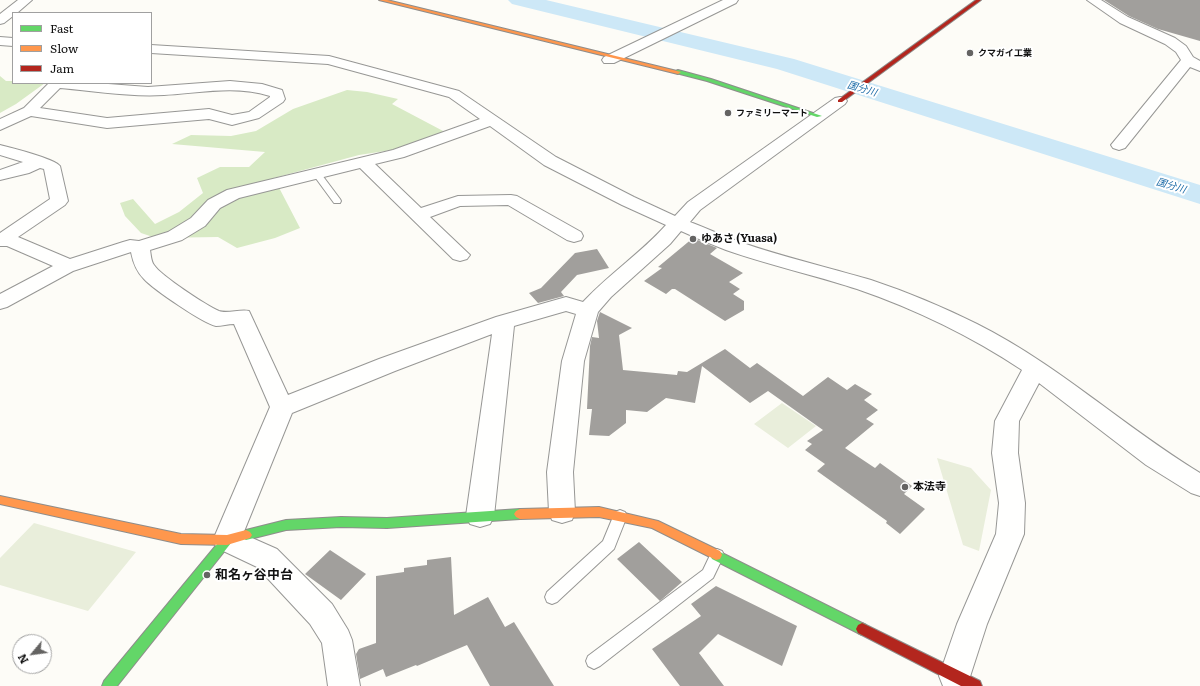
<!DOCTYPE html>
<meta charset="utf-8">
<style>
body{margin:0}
#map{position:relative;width:1200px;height:686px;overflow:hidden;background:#fdfcf7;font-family:Literata,serif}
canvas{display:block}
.legend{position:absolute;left:12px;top:12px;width:140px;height:72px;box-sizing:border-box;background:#fff;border:1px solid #a0a0a0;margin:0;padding:5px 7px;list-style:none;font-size:12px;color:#111}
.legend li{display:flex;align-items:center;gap:8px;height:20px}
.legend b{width:20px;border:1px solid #a0a0a0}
.north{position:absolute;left:12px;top:634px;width:40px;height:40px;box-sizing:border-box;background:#fff;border:1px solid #a0a0a0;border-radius:50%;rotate:241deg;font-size:11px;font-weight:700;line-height:16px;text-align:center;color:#111}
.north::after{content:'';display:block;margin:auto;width:14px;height:18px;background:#646362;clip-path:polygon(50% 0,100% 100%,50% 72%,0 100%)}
</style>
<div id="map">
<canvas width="1200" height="686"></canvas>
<ul class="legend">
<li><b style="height:5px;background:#63d668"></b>Fast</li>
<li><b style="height:5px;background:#ff974d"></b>Slow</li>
<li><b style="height:5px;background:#b3261e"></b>Jam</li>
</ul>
<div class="north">N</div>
</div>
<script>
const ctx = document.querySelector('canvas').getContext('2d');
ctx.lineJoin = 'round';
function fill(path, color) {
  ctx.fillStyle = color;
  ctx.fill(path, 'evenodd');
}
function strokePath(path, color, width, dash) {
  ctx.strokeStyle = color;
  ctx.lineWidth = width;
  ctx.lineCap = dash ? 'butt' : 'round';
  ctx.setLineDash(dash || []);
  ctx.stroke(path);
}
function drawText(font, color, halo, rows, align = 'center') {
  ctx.font = font + ' Literata,"Noto Sans JP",serif';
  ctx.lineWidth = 4;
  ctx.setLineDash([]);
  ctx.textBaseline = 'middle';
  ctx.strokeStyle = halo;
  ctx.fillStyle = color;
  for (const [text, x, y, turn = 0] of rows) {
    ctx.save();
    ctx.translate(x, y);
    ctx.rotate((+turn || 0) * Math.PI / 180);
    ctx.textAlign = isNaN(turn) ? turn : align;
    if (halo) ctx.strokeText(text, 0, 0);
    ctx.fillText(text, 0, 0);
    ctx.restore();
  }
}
fill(new Path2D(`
 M 0,76 L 6,81 L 13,81 L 13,83 L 45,83 L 16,104 L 0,113 Z
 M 347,90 L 367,92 L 398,99 L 392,104 L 445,132 L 405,148 L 359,155 L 274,178 L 300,228 L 275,238 L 237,248 L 218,237 L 156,238 L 141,233 L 125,216 L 120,203 L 133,199 L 155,224 L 179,212 L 203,193 L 197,178 L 220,167 L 249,167 L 265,152 L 172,144 L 191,135 L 231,136 L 256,131 L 293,109 Z`), '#d8eac5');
fill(new Path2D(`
 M 782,403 L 816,426 L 788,448 L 754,424 Z
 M 937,458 L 971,468 L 991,490 L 979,551 L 963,545 Z
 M 34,523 L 136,552 L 88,611 L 0,585 L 0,558 Z`), '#e9eedb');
fill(new Path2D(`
 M 508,0 L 546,0 L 794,59 L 1200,185 L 1200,204 L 777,69 L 512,4 Z`), '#cde8f7');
fill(new Path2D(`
 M 1104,0 L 1200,0 L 1200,41 L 1158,29 L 1129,16 Z
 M 693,238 L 717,248 L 710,254 L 743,273 L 729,282 L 740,289 L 733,294 L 744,301 L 744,310 L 725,321 L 675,289 L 672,289 L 666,294 L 644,281 L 662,268 L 658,267 Z
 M 597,249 L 609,268 L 577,275 L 561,292 L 564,296 L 538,303 L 529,293 L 541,288 L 575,253 Z
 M 600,312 L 632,328 L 619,335 L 623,370 L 677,375 L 678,371 L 687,372 L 725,349 L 750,368 L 757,363 L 803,396 L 828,377 L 847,390 L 855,384 L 872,394 L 864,400 L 878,410 L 866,419 L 874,424 L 845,448 L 875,468 L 880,463 L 912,486 L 904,494 L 925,509 L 900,534 L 886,523 L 887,521 L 817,471 L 825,464 L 805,450 L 812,444 L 807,441 L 823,430 L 768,391 L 750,403 L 702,366 L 695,403 L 666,398 L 647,412 L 626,410 L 626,423 L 609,436 L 589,435 L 592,409 L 587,409 L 590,346 L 592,337 L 599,338 L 597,321 Z
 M 639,542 L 682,582 L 660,601 L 617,559 Z
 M 330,550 L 366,574 L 341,600 L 305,574 Z
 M 451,557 L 454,615 L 488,597 L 505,627 L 514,622 L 554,686 L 490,686 L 467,645 L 417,666 L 416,665 L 386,677 L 383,669 L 360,679 L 356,654 L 359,649 L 376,643 L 376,576 L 404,572 L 404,568 L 427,565 L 427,560 Z
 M 716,586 L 797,626 L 782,666 L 718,634 L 699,653 L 724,686 L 680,686 L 652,649 L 701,616 L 691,604 Z`), '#a19f9c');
const lane = new Path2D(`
 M 316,170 L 319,171 L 340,199 L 341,201 L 340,203 L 334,203 L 312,173 Z
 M 620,510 L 625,512 L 627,516 L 614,549 L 557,602 L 552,604 L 547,602 L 545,597 L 547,592 L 603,541 L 615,512 Z
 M 717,549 L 722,551 L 724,555 L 713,578 L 600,666 L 594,669 L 588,666 L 586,661 L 588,656 L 703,570 L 712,551 Z`);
const street = new Path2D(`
 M 18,0 L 32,0 L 17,13 L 13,13 L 13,16 L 4,23 L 0,24 L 0,14 Z
 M 723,0 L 738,0 L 736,3 L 614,63 L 604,63 L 602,60 L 604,57 Z
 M 1087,0 L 1101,0 L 1128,17 L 1175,38 L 1186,46 L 1193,57 L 1200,61 L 1200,71 L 1190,67 L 1125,148 L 1119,150 L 1113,148 L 1111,145 L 1181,60 L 1176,52 L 1165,44 L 1120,23 Z
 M 0,37 L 13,38 L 13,46 L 0,45 Z
 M 151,45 L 329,56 L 459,91 L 556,157 L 634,197 L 675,216 L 688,202 L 835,98 L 840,97 L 845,98 L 847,101 L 845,104 L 700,210 L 690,222 C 706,228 723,236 740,242 C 783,257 827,267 871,280 C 907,292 943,307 977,324 C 1057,364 1123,426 1200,473 L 1200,496 L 1191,493 L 1146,465 L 1039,383 L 1019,421 L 1018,453 L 1025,503 L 1024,534 L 987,624 L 967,686 L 943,686 L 939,676 L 957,624 L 996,534 L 999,503 L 992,453 L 995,421 L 1022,370 C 971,336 915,309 857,289 C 814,275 769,265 726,250 C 711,244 696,238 681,231 L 670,244 L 611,297 L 598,312 L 584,361 L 573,472 L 575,512 L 572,520 L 562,523 L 552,520 L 549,512 L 547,472 L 562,361 L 576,314 L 566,311 L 514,326 L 494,516 L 490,524 L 480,527 L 470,524 L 466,516 L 492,334 L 395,371 L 292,413 L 243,534 L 277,549 L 332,604 L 348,630 L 352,640 L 360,686 L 328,686 L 322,643 L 310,624 L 257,567 L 217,548 L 213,540 L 270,407 L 234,324 C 228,324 222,326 216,326 C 204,324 153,289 144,279 C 136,271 133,262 131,252 L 73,271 L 7,307 L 0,309 L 0,294 L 53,266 L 7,246 L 0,246 L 0,233 L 50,199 L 44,169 L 40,168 L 29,173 L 0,180 L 0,170 L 23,162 L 0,155 L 0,145 C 12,148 55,159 60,166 L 68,201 L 65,205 L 18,237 L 70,259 L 123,242 L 130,240 L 139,241 L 168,232 L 191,218 L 208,200 L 227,190 L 393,150 L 480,119 L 449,97 L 328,64 L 151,53 ZM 490,126 L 544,165 L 622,205 L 666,225 C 641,253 609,274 583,302 L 566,297 L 496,317 L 379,359 L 288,395 L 249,311 C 240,309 227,314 219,311 C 207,306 160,275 154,265 C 151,261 151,255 150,250 L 182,240 L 205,226 L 220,208 L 239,198 L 360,168 L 453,259 L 460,261 L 467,259 L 470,255 L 430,217 L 460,206 L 508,205 L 567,240 L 574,242 L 581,240 L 583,236 L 581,232 L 517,196 L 511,195 L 458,196 L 421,208 L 375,164 L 404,157 Z
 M 230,81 L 262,84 L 282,90 L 285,99 L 283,102 L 259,118 L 232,125 L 209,119 L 107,128 L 31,116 L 0,130 L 0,119 L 24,108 L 49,83 L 95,83 L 148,87 ZM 60,88 C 95,91 129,97 164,95 C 200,93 235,85 270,96 L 270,97 L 249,112 L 232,115 L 209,109 L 107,118 L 40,108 Z`);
const fast = new Path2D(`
 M 678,70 L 711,79 L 822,116 L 817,117 L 707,81 L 676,73 L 676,71 Z
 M 520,509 L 524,511 L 526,514 L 524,517 L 520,519 L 387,528 L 341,527 L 286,530 L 246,540 L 242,538 L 240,535 L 242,532 L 246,530 L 286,520 L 341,517 L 387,518 Z
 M 227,535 L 231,537 L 233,540 L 231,543 L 117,686 L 102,686 L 104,681 L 223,537 Z
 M 716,550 L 866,625 L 868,629 L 866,633 L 862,635 L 858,633 L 712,559 L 710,555 L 712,551 Z`);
const slow = new Path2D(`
 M 379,0 L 387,0 L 681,72 L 678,74 Z
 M 0,496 L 181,534 L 227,535 L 246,530 L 250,532 L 252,535 L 250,538 L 227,545 L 181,544 L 0,504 Z
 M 599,507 L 658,521 L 720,551 L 722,555 L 720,559 L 716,560 L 652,528 L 599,517 L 520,519 L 516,517 L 514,514 L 516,511 L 520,509 Z`);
const jam = new Path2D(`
 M 976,0 L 981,0 L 842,102 L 838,102 L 838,100 Z
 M 862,623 L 980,681 L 982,686 L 961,686 L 858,633 L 856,629 L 858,625 Z`);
strokePath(lane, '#979795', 2);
strokePath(street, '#979795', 2);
strokePath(fast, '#8e8d8b', 2);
strokePath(slow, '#8e8d8b', 2);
strokePath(jam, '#8e8d8b', 2);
fill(lane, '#fffffe');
fill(street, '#fffffe');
fill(fast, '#63d668');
fill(slow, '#ff974d');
fill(jam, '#b3261e');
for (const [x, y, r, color] of [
 [970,53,4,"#646362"],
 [728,113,4,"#646362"],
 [693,239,4,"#646362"],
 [905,487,4,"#646362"],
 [207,575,4,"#646362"]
]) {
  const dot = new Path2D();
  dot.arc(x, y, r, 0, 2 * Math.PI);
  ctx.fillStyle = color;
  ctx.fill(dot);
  strokePath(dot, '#fff', 1.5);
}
drawText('bold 9px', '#111', '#fff', [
 ["クマガイ工業",978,53],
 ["ファミリーマート",736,113]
], 'left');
drawText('italic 10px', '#1768a6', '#fff', [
 ["国分川",862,89,17],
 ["国分川",1171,186,17]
]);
drawText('bold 11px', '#111', '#fff', [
 ["ゆあさ (Yuasa)",701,239],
 ["本法寺",913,487]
], 'left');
drawText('bold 13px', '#111', '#fff', [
 ["和名ヶ谷中台",215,575]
], 'left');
</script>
